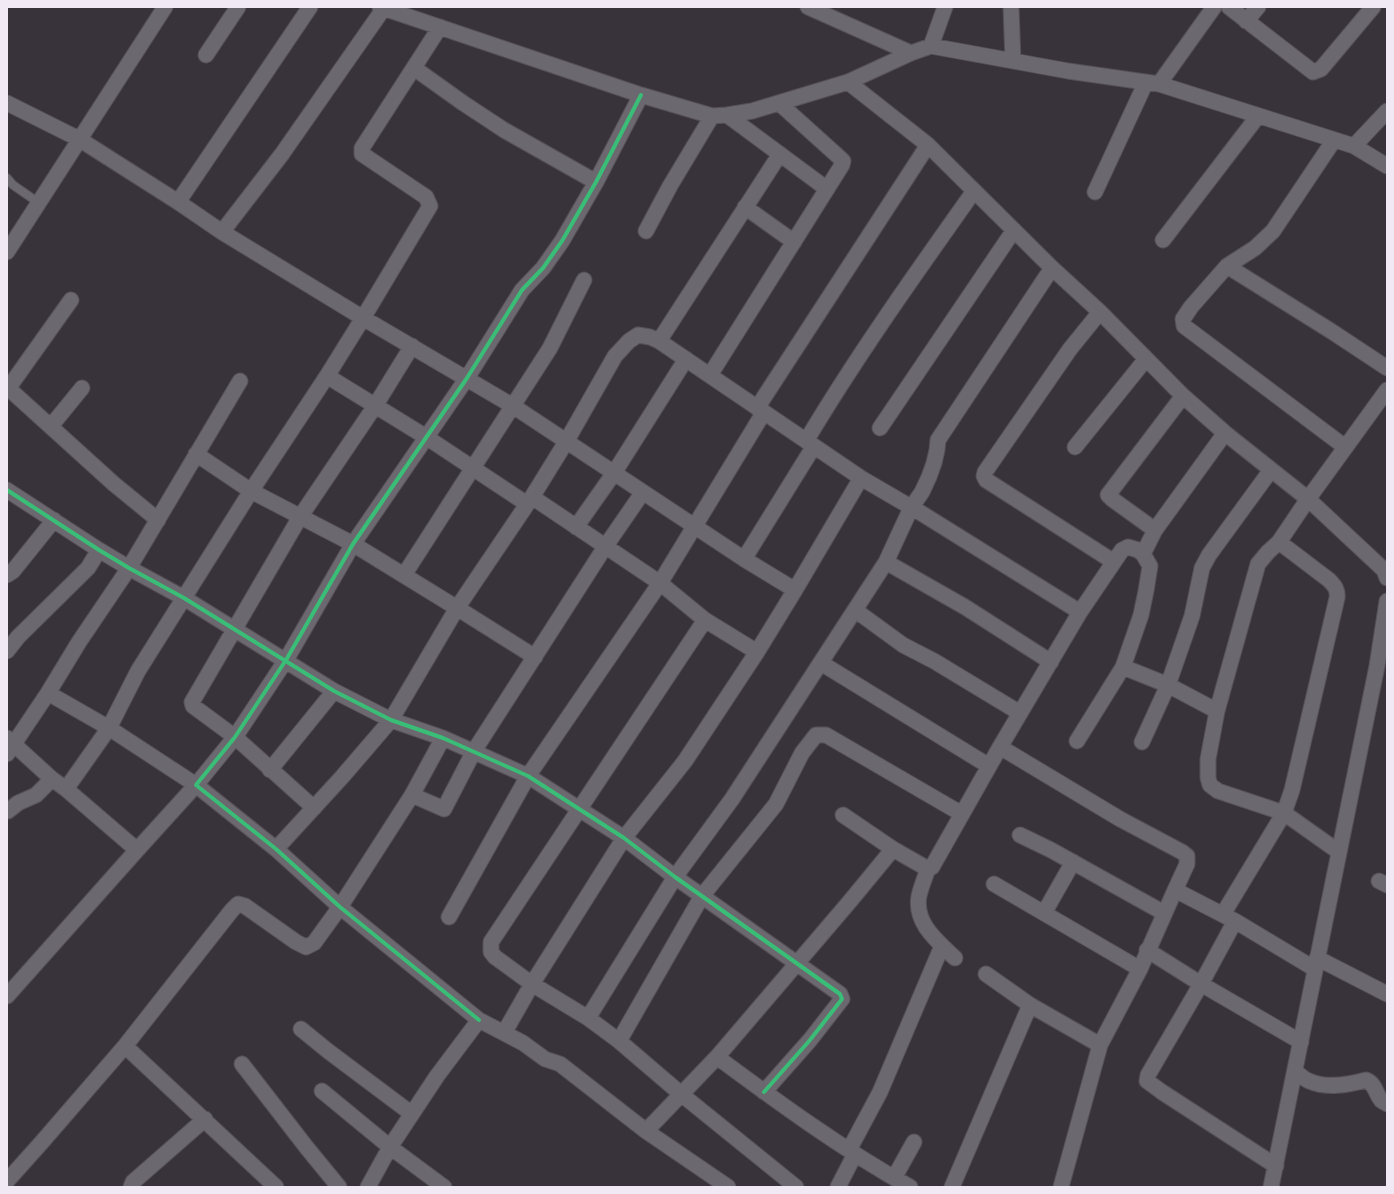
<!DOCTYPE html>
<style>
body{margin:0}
#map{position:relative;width:1394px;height:1194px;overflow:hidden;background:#38323a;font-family:Bitter,serif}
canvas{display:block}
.frame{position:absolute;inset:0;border:8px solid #f1eaf5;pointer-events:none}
</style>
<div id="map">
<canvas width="1394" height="1194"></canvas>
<div class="frame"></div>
</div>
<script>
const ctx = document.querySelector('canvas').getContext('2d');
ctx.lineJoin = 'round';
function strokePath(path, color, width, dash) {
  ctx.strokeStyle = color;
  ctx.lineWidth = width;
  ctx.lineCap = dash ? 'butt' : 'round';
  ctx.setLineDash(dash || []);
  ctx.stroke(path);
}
const service = new Path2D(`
 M 7,178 L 13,185 L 39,203`);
const minor = new Path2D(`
 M 380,7 L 641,95 L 712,116 L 727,115 L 752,111 L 848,82 L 911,53 L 931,46 L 1068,71 L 1159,84 L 1354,146 L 1387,166
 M 808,7 L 911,53
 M 1011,7 L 1013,61
 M 1229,7 L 1313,72 L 1321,69 L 1373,7
 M 1246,21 L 1258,7
 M 931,46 L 945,7
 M 206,55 L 238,7
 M 414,68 L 463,103 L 504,130 L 596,182
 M 848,82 L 928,145 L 1052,268 L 1100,312 L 1183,396 L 1225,433 L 1308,499 L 1384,570 L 1387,578
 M 1159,84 L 1214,7
 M 7,103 L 79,139 L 178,202 L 222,232 L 363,318 L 513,406 L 744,559 L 795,590
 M 727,115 L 827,189
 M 1334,140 L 1273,231 L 1255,248 L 1227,266 L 1191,307 L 1183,319 L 1184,326 L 1345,447
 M 1354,146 L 1387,111
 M 1095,192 L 1146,82
 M 178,202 L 310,7
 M 745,207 L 794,242
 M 646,231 L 670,186 L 712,116
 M 222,232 L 282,154 L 384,8
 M 1163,240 L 1258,116
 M 7,252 L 165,7
 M 1227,266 L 1331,331 L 1387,368
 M 1100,312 L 1070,349 L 985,472 L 984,476 L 986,480 L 1114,562
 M 659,341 L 780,154
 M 710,375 L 842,165 L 843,161 L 840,158 L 779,103
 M 327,376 L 426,437 L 527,504
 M 8,388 L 114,484 L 158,520
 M 7,390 L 71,300
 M 757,408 L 928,145
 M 51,426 L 82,388
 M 880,428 L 1014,230
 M 806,441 C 858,354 916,273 974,191
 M 1075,447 L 1146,359
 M 196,454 L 251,491 L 353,544 L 457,608 L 535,657
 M 7,490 L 99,550 L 129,568 L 184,598 L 334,691 L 391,720 L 443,738 L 528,776 L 624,838 L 675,877 L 840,994 L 842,999 L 810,1040 L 764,1092
 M 532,497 L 660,583 L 705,620 L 757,652
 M 576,527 L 614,473 L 686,359
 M 1155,530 L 1112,499 L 1108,495 L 1183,396
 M 1279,542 L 1329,580 C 1335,586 1338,590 1337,598 L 1292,790 L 1284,813 L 1339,852
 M 744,559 L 814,446
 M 886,562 L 965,607 L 1051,662
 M 7,575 L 13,571 L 54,520
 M 404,575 L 550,348 L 584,280
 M 855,610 L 903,645 L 934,661 L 1020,713
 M 705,620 L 491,942 L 491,952 L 495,957 L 532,984 L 588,1018 L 619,1041 L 681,1094 L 796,1187
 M 7,651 L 18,637 L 88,568 L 99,550
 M 821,663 L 989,766
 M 1123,667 L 1168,685 L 1142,742
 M 1217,711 L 1168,685 L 1192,616 L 1202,568 L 1209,555 L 1271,470
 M 7,738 L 52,779 L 66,789 L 137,850
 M 1077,741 L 1123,667 L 1141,615 L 1146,591 L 1150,566 L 1143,554 L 1155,530 L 1225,433
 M 1000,747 L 1120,819 L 1182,852 L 1187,856 L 1187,864 L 1175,890
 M 7,754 L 48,693 L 79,642 L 129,568 L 240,381
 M 270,770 L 334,691
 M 66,789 L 109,728 L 138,671 L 251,491 L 327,376 L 363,318 L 430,206 L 426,197 L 362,154 L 362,148 L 440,27
 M 412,795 L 444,809 L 474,751 L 605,547 L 643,492
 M 314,808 L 235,737 L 193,706 L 192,702 L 300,517 L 375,406 L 412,346
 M 8,811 L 18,803 L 36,795 L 52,779
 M 843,815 L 893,849
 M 1020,835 L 1051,850 L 1164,913
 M 276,849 L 342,777 L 391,720 L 457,608 L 532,497 L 566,442 L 615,356 L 629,341 L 638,335 L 650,337 L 659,341 L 861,478 L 921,513 L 1080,612
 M 928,869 C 925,877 921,887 919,896 C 914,923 937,941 955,958
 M 1379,881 L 1387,885
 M 994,884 L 1140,969
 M 1044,913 L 1073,862
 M 1223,914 L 1284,813 L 1218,791 L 1210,785 L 1208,778 L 1208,759 L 1217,711 L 1258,564 L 1268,552 L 1279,542 L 1308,499 L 1387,390
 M 449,917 L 528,776 L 660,583 L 764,412
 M 1235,921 L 1201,984 L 1148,1075 L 1147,1081 L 1162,1092 L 1276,1166
 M 1147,950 L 1201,984 L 1301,1042
 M 1317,958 L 1387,994
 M 986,974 L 1030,1005 L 1100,1045
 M 7,996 L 137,850 L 196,785 L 109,728 L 48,693
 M 588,1018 L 675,877 L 732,799 L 886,562 L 911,508 L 922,492 L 929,477 L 934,463 L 937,450 L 938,440 L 1052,268
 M 479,1020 L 340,907 L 276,849 L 196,785 L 235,737 L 286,660 L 353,544 L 467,378 L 522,290 L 543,268 L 562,241 L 596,182 L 641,95
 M 301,1029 L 328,1051 L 412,1114
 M 504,1033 L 523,1043 L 545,1059 L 560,1064 L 646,1131 L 717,1057 L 851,900 L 893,849 L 928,869 L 932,867 L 1000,747 L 1080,612 L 1122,550 L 1128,547 L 1138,550 L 1143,554
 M 619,1041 L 702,896 L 776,804 L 802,753 L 816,735 L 826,735 L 962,814
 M 125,1046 L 276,1187
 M 717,1057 C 779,1103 842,1149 910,1187
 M 242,1064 L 307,1148 L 339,1187
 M 1296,1072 C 1300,1075 1304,1079 1309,1081 C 1327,1089 1348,1085 1366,1080 C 1376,1084 1375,1093 1381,1100 C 1382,1102 1385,1102 1387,1104
 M 322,1091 L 390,1147 L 444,1187
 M 646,1131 L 728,1187
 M 849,1150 L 880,1092 L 942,946
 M 894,1178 L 914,1142
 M 7,1181 L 42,1142 L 125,1046 L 232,910 L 238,904 L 245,906 L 296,942 L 306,947 L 314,943 L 340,907 L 412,795 L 443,738
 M 131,1187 L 133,1182 L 205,1119
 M 368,1187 L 390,1147 L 437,1076 L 479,1020 L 504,1033 L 532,984 L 624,838 L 685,761 L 757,652 L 795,590 L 861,478
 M 838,1187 L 855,1154
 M 952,1187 L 1030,1005
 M 1061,1187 L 1100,1045 L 1140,969 L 1175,890 L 1235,921 L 1315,969
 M 1271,1187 L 1377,666 L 1387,601`);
strokePath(service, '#565058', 10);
strokePath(minor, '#565058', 17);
strokePath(service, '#6c686f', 8);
strokePath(minor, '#6c686f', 15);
strokePath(new Path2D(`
 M 7,490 L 99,550 L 129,568 L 184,598 L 334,691 L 391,720 L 443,738 L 528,776 L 624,838 L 675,877 L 840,994 L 842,999 L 810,1040 L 764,1092
 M 479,1020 L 340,907 L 276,849 L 196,785 L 235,737 L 286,660 L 353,544 L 467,378 L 522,290 L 543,268 L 562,241 L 596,182 L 641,95`), '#3abd76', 4);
</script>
